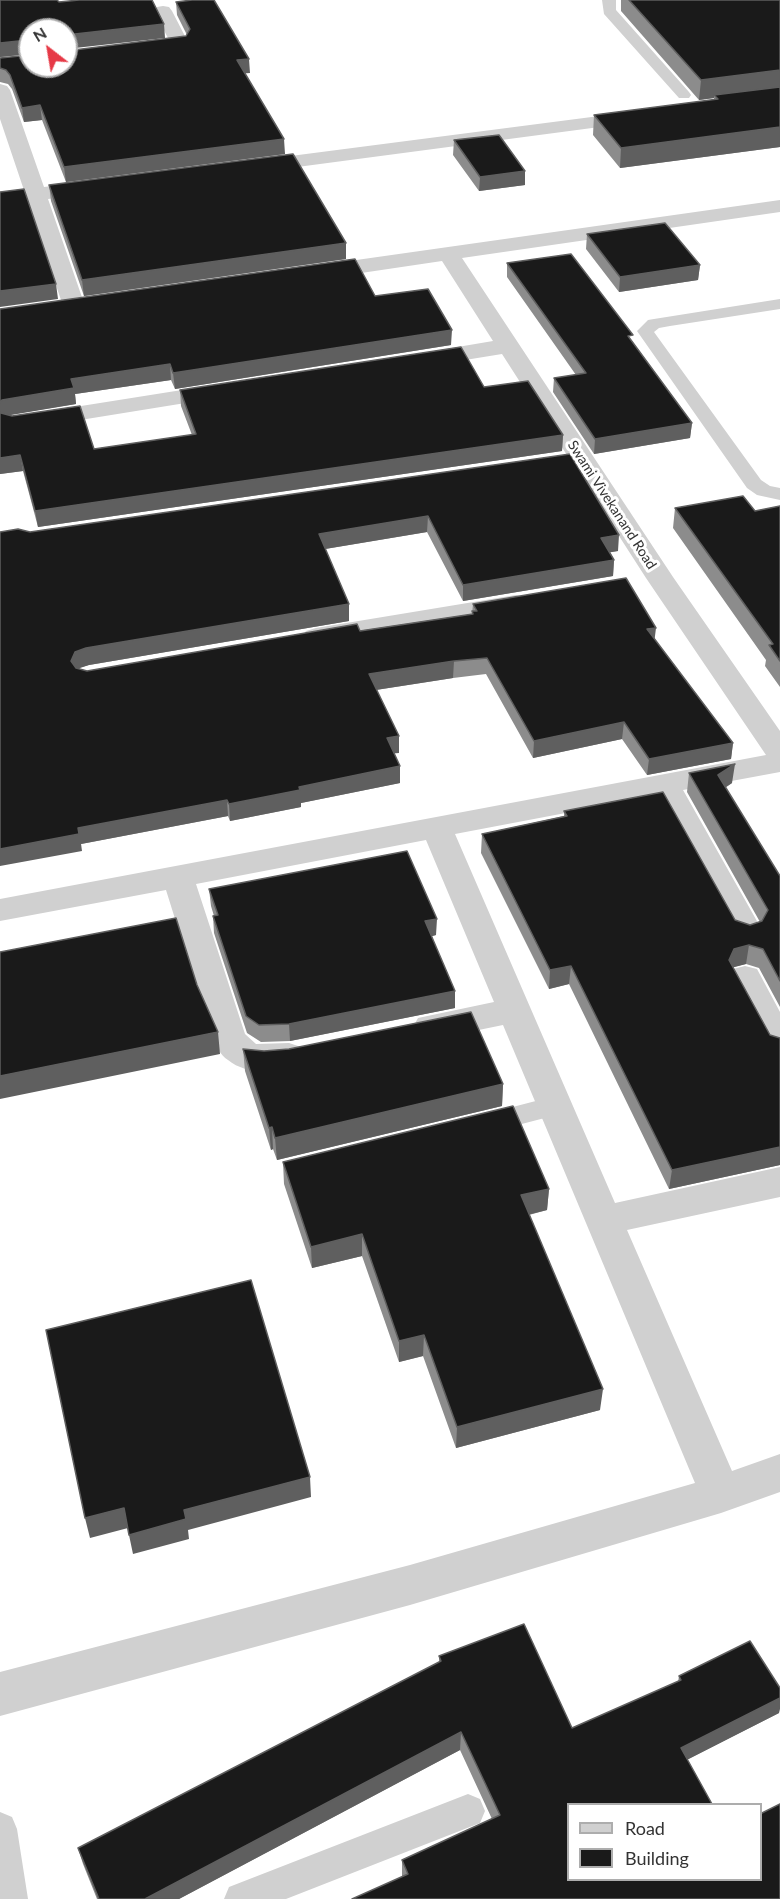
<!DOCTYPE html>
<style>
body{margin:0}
#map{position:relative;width:780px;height:1899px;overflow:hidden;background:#fff;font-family:Lato,sans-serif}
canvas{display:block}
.legend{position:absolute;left:567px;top:1803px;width:195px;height:78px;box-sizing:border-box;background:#fff;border:2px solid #adadad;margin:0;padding:8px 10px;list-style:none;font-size:18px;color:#333}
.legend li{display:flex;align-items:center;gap:12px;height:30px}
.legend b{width:30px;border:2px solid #adadad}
.north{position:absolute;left:18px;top:18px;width:60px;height:60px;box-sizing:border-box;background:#fff;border:2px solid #adadad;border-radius:50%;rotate:329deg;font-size:16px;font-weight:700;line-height:24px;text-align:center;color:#333}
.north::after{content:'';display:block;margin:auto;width:21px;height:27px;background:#e63946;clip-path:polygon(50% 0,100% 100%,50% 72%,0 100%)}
</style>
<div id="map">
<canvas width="780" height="1899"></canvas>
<ul class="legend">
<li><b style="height:8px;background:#d0d0d0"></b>Road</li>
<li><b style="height:16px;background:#1a1a1a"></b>Building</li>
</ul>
<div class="north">N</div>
</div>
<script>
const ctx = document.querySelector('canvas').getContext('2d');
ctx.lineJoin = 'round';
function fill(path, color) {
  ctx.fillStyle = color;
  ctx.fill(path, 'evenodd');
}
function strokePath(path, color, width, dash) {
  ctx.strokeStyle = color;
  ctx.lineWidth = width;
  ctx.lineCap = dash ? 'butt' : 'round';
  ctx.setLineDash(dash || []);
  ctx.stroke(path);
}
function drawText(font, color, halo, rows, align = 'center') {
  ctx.font = font + ' Lato,sans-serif';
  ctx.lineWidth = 6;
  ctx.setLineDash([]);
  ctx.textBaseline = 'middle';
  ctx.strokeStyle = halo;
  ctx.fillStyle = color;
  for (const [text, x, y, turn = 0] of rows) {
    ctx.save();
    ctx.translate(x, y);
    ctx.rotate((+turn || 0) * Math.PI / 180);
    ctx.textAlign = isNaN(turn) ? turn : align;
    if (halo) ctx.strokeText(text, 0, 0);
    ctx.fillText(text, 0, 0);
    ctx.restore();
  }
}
fill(new Path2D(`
 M 602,0 L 616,0 L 616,10 L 689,92 L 691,95 L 689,98 L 679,98 L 604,14 Z
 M 780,299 L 780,309 L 670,326 L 659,328 L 654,332 L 761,480 L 770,486 L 780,488 L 780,500 L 757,495 L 747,488 L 637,331 L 648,320 L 654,319 Z
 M 555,1096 L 564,1099 L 568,1106 L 564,1113 L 487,1133 L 478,1130 L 474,1123 L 478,1116 Z
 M 468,1794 L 480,1799 L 485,1811 L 480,1823 L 286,1899 L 224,1899 L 229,1887 Z
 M 0,1812 L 12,1817 L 17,1829 L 28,1899 L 0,1899 Z`), '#d0d0d0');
fill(new Path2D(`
 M 163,6 L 169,7 L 172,11 L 189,44 L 187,48 L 66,63 L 66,51 L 169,40 L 154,11 L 157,7 Z
 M 0,84 L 7,86 L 10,90 L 44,187 L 94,181 L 101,183 L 104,187 L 101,191 L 94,193 L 48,199 L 85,306 L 82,311 L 74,313 L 66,311 L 63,306 L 0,119 Z
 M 638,111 L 645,113 L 648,117 L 645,121 L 252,173 L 245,171 L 242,167 L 245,163 L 252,161 Z
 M 780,200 L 780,212 L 462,258 L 673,577 L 780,731 L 780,772 L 683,790 L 762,930 L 758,938 L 746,942 L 734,938 L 655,796 L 455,834 L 615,1203 L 780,1167 L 780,1197 L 627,1230 L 732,1471 L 780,1454 L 780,1492 L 721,1513 L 410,1605 L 0,1716 L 0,1672 L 410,1565 L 695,1483 L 503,1025 L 430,1040 L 418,1036 L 413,1027 L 418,1018 L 494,1002 L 426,840 L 196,884 L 245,1034 L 256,1044 L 289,1043 L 301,1047 L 306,1056 L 301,1065 C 279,1072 247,1076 228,1060 C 220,1055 216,1045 212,1037 L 166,890 L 0,921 L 0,899 L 766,755 L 646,578 L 502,354 L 422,367 L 414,365 L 410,360 L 414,355 L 422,353 L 493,341 L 442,261 L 314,280 L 306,278 L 303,273 L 306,268 L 314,266 Z
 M 226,383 L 235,385 L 238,390 L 235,395 L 37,427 L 28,425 L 25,420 L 28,415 L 37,413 Z
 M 516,595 L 526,597 L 530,603 L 526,609 L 316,646 L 306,643 L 302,637 L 306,631 L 316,628 Z
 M 745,966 L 757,969 L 780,1012 L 780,1057 L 768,1053 L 728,978 L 733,969 Z`), '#d0d0d0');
fill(new Path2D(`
 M 0,0 L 59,2 L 165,38 L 30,30 L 30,54 L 0,57 Z
 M 621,0 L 780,0 L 780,147 L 620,168 L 593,135 L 594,115 L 714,100 L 714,98 L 699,100 L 621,11 Z
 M 176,2 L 250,73 L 245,73 L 285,154 L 66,182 L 42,120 L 24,122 L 12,89 L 8,84 L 0,82 L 0,58 L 30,66 L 186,36 L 187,35 L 177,15 Z
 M 454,140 L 525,171 L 525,185 L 479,191 L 453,155 Z
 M 49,185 L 346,243 L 346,259 L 84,296 L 51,201 Z
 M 587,234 L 700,265 L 698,280 L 619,292 L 586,249 Z
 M 507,263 L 632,341 L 692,423 L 690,438 L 594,454 L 553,392 L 554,378 L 576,375 L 507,277 Z
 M 375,296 L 451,345 L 175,389 L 171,380 L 75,394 L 76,404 L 8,415 L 94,449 L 192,435 L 181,406 L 180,390 L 484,387 L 563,435 L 562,451 L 38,527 L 23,471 L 0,474 L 0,309 Z
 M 570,454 L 618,551 L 610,552 L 614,560 L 613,576 L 463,601 L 427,532 L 325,549 L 349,604 L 349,621 L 89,665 L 78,668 L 87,671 L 472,614 L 473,604 L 654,638 L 733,743 L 731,759 L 647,775 L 622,739 L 533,758 L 486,674 L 453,678 L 376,690 L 399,753 L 394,753 L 400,783 L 301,803 L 301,807 L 230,821 L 228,816 L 81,844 L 82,851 L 30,532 Z
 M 780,506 L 780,687 L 765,666 L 766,660 L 673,528 L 675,508 L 755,511 Z
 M 689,773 L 732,783 L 725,788 L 780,876 L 780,1007 L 759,968 L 746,964 L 733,967 L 770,1035 L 780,1038 L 780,1165 L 669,1189 L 569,984 L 549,989 L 481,853 L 482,834 L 564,816 L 564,811 L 735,920 L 750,925 L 760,922 L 687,792 Z
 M 209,889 L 436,935 L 432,936 L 455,1008 L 290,1041 L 261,1042 L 247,1033 L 214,933 L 213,916 L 214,916 L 211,906 Z
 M 243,1049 L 503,1084 L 502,1106 L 277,1160 L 273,1149 L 271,1150 L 245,1071 Z
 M 283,1162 L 549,1189 L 547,1210 L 529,1215 L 600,1410 L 456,1448 L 423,1356 L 399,1362 L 362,1256 L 312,1268 L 284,1184 Z
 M 439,1656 L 572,1728 L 678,1682 L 679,1676 L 779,1713 L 688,1759 L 568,1804 L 780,1899 L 402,1877 L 402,1860 L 492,1819 L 460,1750 L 179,1899 L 97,1899 L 83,1864 L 78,1848 L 439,1662 Z`), '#8c8c8c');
fill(new Path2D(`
 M 164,24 L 165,38 L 66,49 L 66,35 Z
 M 28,40 L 30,54 L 0,57 L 0,43 Z
 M 249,59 L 250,73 L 237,74 L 237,60 Z
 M 780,70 L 780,90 L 714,95 L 714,98 L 699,100 L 701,80 Z
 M 40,105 L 42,120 L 24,122 L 22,108 Z
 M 780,127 L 780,147 L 620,168 L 621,148 Z
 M 284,139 L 285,154 L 66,182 L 64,167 Z
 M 525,171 L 525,185 L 479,191 L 480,177 Z
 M 346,243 L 346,259 L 84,296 L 82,280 Z
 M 700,265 L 698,280 L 619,292 L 620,277 Z
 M 56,284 L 58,299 L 0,307 L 0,291 Z
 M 452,330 L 451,345 L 175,389 L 173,373 Z
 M 170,364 L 171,380 L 75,394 L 76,404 L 5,416 L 0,422 L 0,403 L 2,400 L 71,379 Z
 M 692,423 L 690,438 L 594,454 L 595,439 Z
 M 563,435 L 562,451 L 38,527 L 35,511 Z
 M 20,455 L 23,471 L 0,474 L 0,458 Z
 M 428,516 L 427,532 L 319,550 L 319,534 Z
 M 619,535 L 618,551 L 600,554 L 601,538 Z
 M 614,560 L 613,576 L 463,601 L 463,585 Z
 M 349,604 L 349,621 L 89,665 L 77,669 L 71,661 L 75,652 L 86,648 Z
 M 656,628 L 654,644 L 647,629 Z
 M 454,661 L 453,678 L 369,691 L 369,674 Z
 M 624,722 L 622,739 L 533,758 L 534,741 Z
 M 399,736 L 399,753 L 387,754 L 387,738 Z
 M 733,743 L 731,759 L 647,775 L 649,759 Z
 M 735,764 L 732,783 L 715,794 L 718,775 Z
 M 400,766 L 400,783 L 301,803 L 301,807 L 230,821 L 229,804 L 299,787 Z
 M 227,800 L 228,816 L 81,844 L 82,851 L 0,866 L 0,849 L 78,828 Z
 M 437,919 L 436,935 L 425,938 L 425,921 Z
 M 749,945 L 746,964 L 731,968 L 729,960 L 734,949 Z
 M 571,966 L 569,984 L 549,989 L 550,970 Z
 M 455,991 L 455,1008 L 290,1041 L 289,1024 Z
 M 218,1032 L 220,1054 L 0,1099 L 0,1076 Z
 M 503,1084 L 502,1106 L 277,1160 L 275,1138 Z
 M 272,1127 L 273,1149 L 271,1150 L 269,1128 Z
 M 780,1147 L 780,1165 L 669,1189 L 672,1170 Z
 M 549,1189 L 547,1210 L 519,1217 L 521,1195 Z
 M 362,1234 L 362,1256 L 312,1268 L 311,1247 Z
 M 424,1335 L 423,1356 L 399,1362 L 399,1341 Z
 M 603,1389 L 600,1410 L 456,1448 L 457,1427 Z
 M 310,1477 L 311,1497 L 188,1530 L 189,1539 L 133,1554 L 129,1535 L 184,1510 Z
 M 124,1508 L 128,1528 L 90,1538 L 85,1518 Z
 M 780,1698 L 780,1709 L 779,1713 L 677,1765 L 681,1748 Z
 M 461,1732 L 460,1750 L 179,1899 L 145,1899 Z`), '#5f5f5f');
const building = new Path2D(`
 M 0,0 L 57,0 L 59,2 L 79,0 L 152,0 L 164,24 L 66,35 L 66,30 L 30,30 L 30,42 L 28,40 L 0,43 Z
 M 192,0 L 214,0 L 249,59 L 237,60 L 284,139 L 64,167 L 40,105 L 22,108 L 10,75 L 6,70 L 0,68 L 0,58 L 30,55 L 30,66 L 66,66 L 66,51 L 186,36 L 190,29 L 176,2 Z
 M 629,0 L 780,0 L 780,70 L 701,80 Z
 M 780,87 L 780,127 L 621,148 L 594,115 L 718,99 L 714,95 Z
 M 499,135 L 525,171 L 480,177 L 454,140 Z
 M 293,154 L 346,243 L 82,280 L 49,185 Z
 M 24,189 L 56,284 L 0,291 L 0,192 Z
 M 665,223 L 700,265 L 620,277 L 587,234 Z
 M 571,254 L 633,335 L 628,336 L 692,423 L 595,439 L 554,378 L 586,373 L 507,263 Z
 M 355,259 L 375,296 L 428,289 L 452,330 L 173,373 L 170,364 L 71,379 L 74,388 L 2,400 L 0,403 L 0,309 Z
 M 461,347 L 484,387 L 528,381 L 563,435 L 35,511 L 20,455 L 0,458 L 0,412 L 1,413 L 12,416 L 80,406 L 94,449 L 196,434 L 180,390 Z
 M 570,454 L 619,535 L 601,538 L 614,560 L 463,585 L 428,516 L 319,534 L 349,604 L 86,648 L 75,652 L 71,661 L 76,668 L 87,671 L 357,624 L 360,631 L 473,614 L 472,611 L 477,611 L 473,604 L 626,578 L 656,628 L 647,629 L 733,743 L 649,759 L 624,722 L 534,741 L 487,658 L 454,661 L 369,674 L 399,736 L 387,738 L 400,766 L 299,787 L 300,790 L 229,804 L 227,800 L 78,828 L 79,834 L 0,849 L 0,532 L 18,529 L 30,532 Z
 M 743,496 L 755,511 L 780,506 L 780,661 L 769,645 L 773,644 L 675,508 Z
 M 735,764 L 718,775 L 780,876 L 780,981 L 763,949 L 749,945 L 734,949 L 729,960 L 770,1035 L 780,1038 L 780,1147 L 672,1170 L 571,966 L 550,970 L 482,834 L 567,816 L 564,811 L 663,792 L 735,920 L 750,925 L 762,921 L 768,910 L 689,773 Z
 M 407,851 L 437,919 L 425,921 L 455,991 L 289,1024 L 259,1025 L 246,1016 L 213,916 L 218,915 L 209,889 Z
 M 176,918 L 197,985 L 218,1032 L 0,1076 L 0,952 Z
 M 471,1012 L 503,1084 L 275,1138 L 272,1127 L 269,1128 L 243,1049 L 264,1051 L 289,1049 Z
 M 513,1106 L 549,1189 L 521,1195 L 603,1389 L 457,1427 L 424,1335 L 399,1341 L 362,1234 L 311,1247 L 283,1162 Z
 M 251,1280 L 310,1477 L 184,1510 L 186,1519 L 129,1535 L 124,1508 L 85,1518 L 46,1330 Z
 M 524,1624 L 572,1728 L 681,1680 L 679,1676 L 750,1641 L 780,1688 L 780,1698 L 681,1748 L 712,1804 L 568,1804 L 568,1880 L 760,1880 L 760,1814 L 780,1804 L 780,1899 L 352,1899 L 408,1874 L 402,1860 L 500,1815 L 461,1732 L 145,1899 L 99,1899 L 78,1848 L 441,1661 L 439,1656 Z`);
fill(building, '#1a1a1a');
strokePath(building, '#5f5f5f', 1.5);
drawText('14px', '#333', '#fff', [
 ["Swami Vivekanand Road",612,505,57]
]);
</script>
